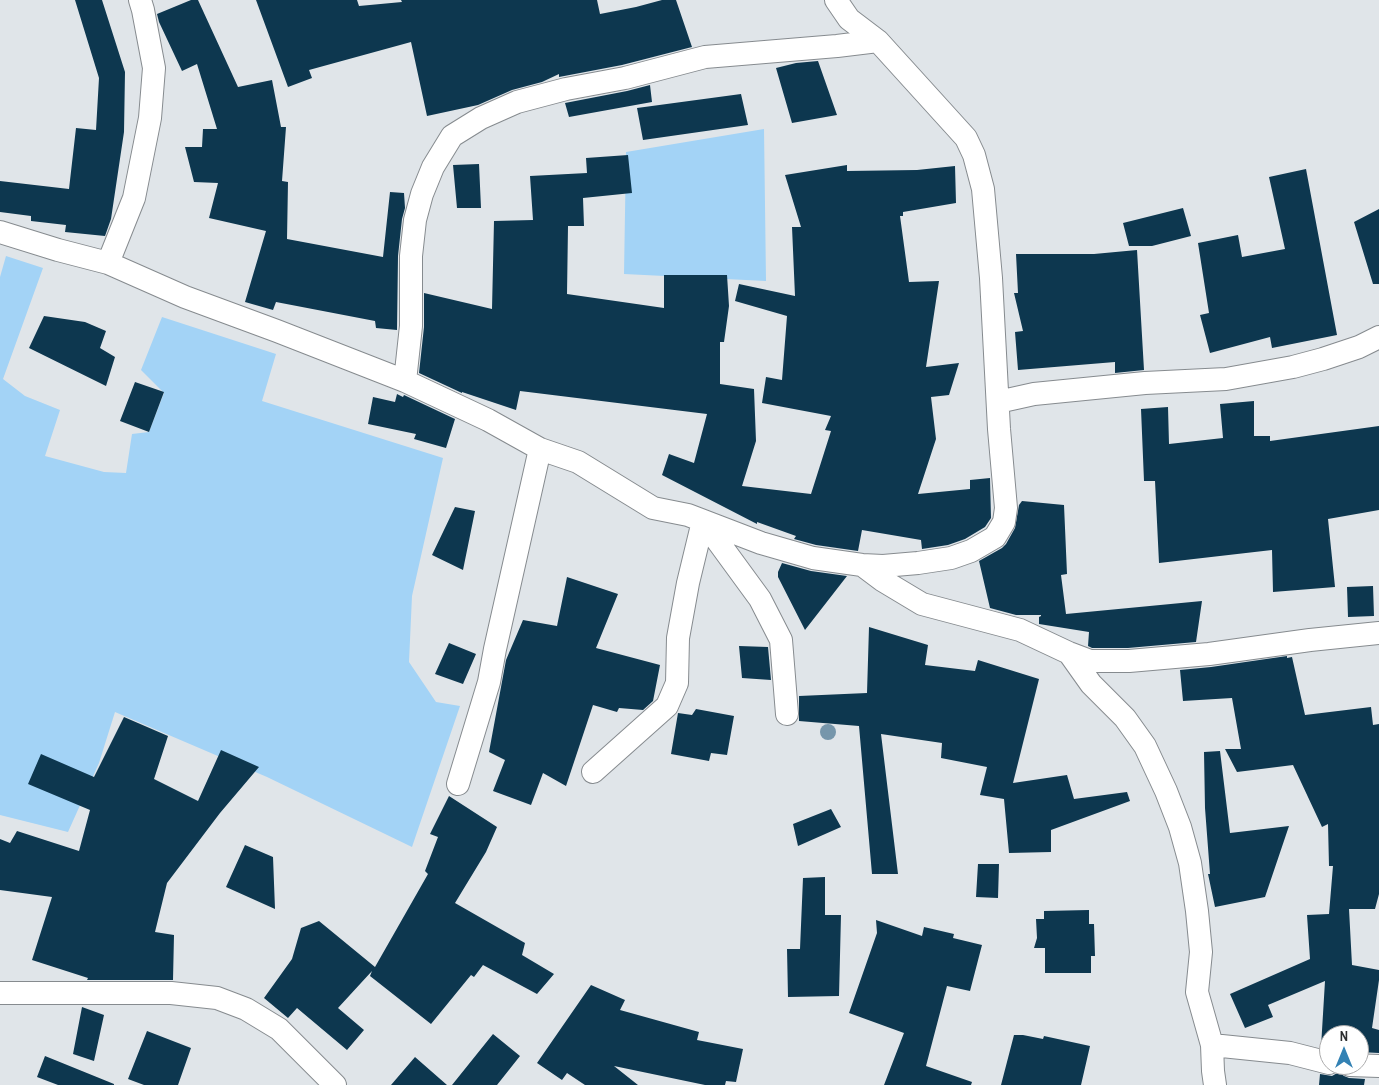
<!DOCTYPE html>
<style>
body{margin:0}
#map{position:relative;width:1379px;height:1085px;overflow:hidden;background:#e0e5e9;font-family:"Archivo Narrow",sans-serif}
canvas{display:block}
.north{position:absolute;left:1319px;top:1025px;width:50px;height:50px;box-sizing:border-box;background:#fff;border:1px solid #ababac;border-radius:50%;rotate:0deg;font-size:14px;font-weight:700;line-height:20px;text-align:center;color:#2c2e2f}
.north::after{content:'';display:block;margin:auto;width:18px;height:22px;background:#3382b4;clip-path:polygon(50% 0,100% 100%,50% 72%,0 100%)}
</style>
<div id="map">
<canvas width="1379" height="1085"></canvas>
<div class="north">N</div>
</div>
<script>
const ctx = document.querySelector('canvas').getContext('2d');
ctx.lineJoin = 'round';
function fill(path, color) {
  ctx.fillStyle = color;
  ctx.fill(path, 'evenodd');
}
function strokePath(path, color, width, dash) {
  ctx.strokeStyle = color;
  ctx.lineWidth = width;
  ctx.lineCap = dash ? 'butt' : 'round';
  ctx.setLineDash(dash || []);
  ctx.stroke(path);
}
fill(new Path2D(`
 M 764,129 L 766,281 L 624,274 L 626,152 Z
 M 6,256 L 43,268 L 3,379 L 25,396 L 60,410 L 45,456 L 104,472 L 126,473 L 132,434 L 149,432 L 164,393 L 141,370 L 162,317 L 276,354 L 262,401 L 443,458 L 412,596 L 409,662 L 436,702 L 460,706 L 412,847 L 267,777 L 115,712 L 99,763 L 68,832 L 0,815 L 0,277 Z`), '#a3d3f6');
fill(new Path2D(`
 M 75,0 L 102,0 L 125,72 L 124,132 L 111,219 L 105,236 L 65,232 L 66,225 L 31,221 L 31,216 L 0,212 L 0,181 L 69,189 L 76,128 L 96,130 L 99,78 Z
 M 191,0 L 198,0 L 238,87 L 272,80 L 281,127 L 286,127 L 282,181 L 288,182 L 287,239 L 383,257 L 390,192 L 404,193 L 405,208 L 402,219 L 398,256 L 397,330 L 376,328 L 375,321 L 276,302 L 273,310 L 245,302 L 266,231 L 209,218 L 218,183 L 194,182 L 185,147 L 202,147 L 203,129 L 217,129 L 197,64 L 182,71 L 159,22 L 157,14 Z
 M 256,0 L 357,0 L 359,6 L 402,2 L 401,0 L 597,0 L 600,14 L 636,7 L 662,0 L 676,0 L 692,47 L 622,65 L 559,77 L 559,74 L 542,82 L 512,90 L 478,105 L 427,116 L 411,42 L 309,70 L 312,78 L 288,87 Z
 M 818,61 L 837,115 L 792,123 L 776,68 L 796,63 Z
 M 650,85 L 652,102 L 569,117 L 565,103 L 627,91 Z
 M 741,94 L 748,125 L 643,140 L 637,108 Z
 M 628,155 L 632,193 L 583,198 L 584,226 L 568,226 L 567,294 L 664,308 L 664,275 L 727,275 L 729,306 L 724,342 L 720,342 L 720,384 L 754,389 L 756,441 L 742,486 L 811,494 L 831,431 L 825,430 L 831,416 L 762,403 L 766,377 L 782,380 L 787,316 L 735,301 L 739,284 L 795,296 L 792,227 L 801,227 L 785,175 L 847,165 L 847,171 L 917,170 L 955,166 L 956,203 L 903,212 L 903,216 L 900,216 L 909,282 L 939,281 L 926,367 L 959,363 L 949,395 L 931,397 L 936,439 L 918,494 L 970,489 L 970,480 L 990,478 L 991,518 L 985,527 L 965,539 L 948,545 L 922,549 L 921,540 L 862,530 L 858,551 L 816,545 L 794,539 L 796,536 L 757,522 L 757,524 L 662,475 L 669,454 L 694,463 L 707,414 L 520,391 L 516,410 L 462,392 L 462,393 L 419,373 L 424,327 L 424,293 L 492,309 L 494,221 L 533,220 L 530,176 L 587,173 L 586,158 Z
 M 479,164 L 481,208 L 457,208 L 453,165 Z
 M 1306,169 L 1337,335 L 1272,348 L 1270,337 L 1210,353 L 1200,315 L 1209,313 L 1198,243 L 1238,235 L 1242,257 L 1285,249 L 1269,177 Z
 M 1183,208 L 1191,236 L 1152,246 L 1129,246 L 1123,223 Z
 M 1379,209 L 1379,284 L 1373,284 L 1354,222 Z
 M 1137,250 L 1144,370 L 1115,373 L 1115,362 L 1018,370 L 1015,332 L 1023,331 L 1014,293 L 1018,293 L 1016,254 L 1094,254 Z
 M 44,316 L 85,322 L 106,331 L 100,348 L 115,357 L 106,386 L 29,348 Z
 M 135,382 L 164,392 L 149,432 L 120,421 Z
 M 397,394 L 403,397 L 404,395 L 455,419 L 446,448 L 414,439 L 416,434 L 368,424 L 373,397 L 395,402 Z
 M 1254,401 L 1254,436 L 1270,436 L 1270,441 L 1379,426 L 1379,510 L 1328,519 L 1335,587 L 1273,592 L 1272,550 L 1159,563 L 1155,481 L 1144,481 L 1141,409 L 1168,407 L 1169,444 L 1223,438 L 1220,404 Z
 M 1022,501 L 1064,505 L 1067,574 L 1061,575 L 1066,614 L 1202,601 L 1196,642 L 1128,648 L 1092,648 L 1088,646 L 1089,632 L 1039,624 L 1039,617 L 1041,616 L 1041,615 L 1016,615 L 990,608 L 979,561 L 1002,548 L 1006,544 L 1015,528 L 1019,505 Z
 M 455,507 L 475,511 L 463,570 L 432,555 Z
 M 782,563 L 811,571 L 847,576 L 805,630 L 778,577 L 778,572 Z
 M 567,577 L 618,594 L 596,648 L 660,665 L 653,701 L 643,710 L 619,708 L 617,712 L 593,705 L 566,786 L 543,773 L 531,805 L 493,791 L 505,760 L 489,752 L 506,660 L 523,620 L 557,626 Z
 M 1373,586 L 1374,616 L 1348,617 L 1347,587 Z
 M 869,627 L 928,645 L 925,665 L 975,671 L 978,660 L 1039,679 L 1013,783 L 1067,775 L 1074,799 L 1127,792 L 1130,801 L 1051,830 L 1051,852 L 1009,853 L 1004,799 L 980,795 L 987,767 L 941,758 L 942,743 L 881,734 L 898,874 L 872,874 L 859,726 L 799,721 L 799,696 L 867,693 Z
 M 449,643 L 476,654 L 463,684 L 435,674 Z
 M 739,646 L 768,647 L 771,680 L 742,678 Z
 M 1287,656 L 1287,658 L 1292,657 L 1305,715 L 1371,707 L 1373,725 L 1379,724 L 1379,894 L 1375,909 L 1349,909 L 1352,965 L 1379,970 L 1379,980 L 1372,1028 L 1379,1030 L 1379,1053 L 1359,1052 L 1359,1035 L 1329,1035 L 1329,1049 L 1321,1047 L 1325,981 L 1268,1005 L 1273,1017 L 1245,1028 L 1230,994 L 1310,959 L 1307,915 L 1329,914 L 1333,866 L 1329,866 L 1328,824 L 1322,827 L 1293,765 L 1237,772 L 1225,749 L 1241,749 L 1232,698 L 1183,701 L 1180,670 L 1211,667 Z
 M 696,709 L 734,716 L 727,755 L 711,753 L 709,761 L 671,754 L 678,713 L 692,715 Z
 M 124,717 L 168,736 L 154,779 L 198,801 L 221,750 L 259,767 L 220,813 L 167,883 L 155,932 L 174,935 L 173,980 L 87,980 L 88,978 L 32,960 L 52,897 L 0,890 L 0,839 L 10,843 L 17,831 L 79,851 L 90,810 L 28,784 L 41,754 L 94,777 Z
 M 1220,751 L 1230,833 L 1289,826 L 1265,897 L 1215,907 L 1208,874 L 1210,874 L 1205,808 L 1204,752 Z
 M 449,796 L 497,827 L 486,852 L 455,903 L 525,943 L 522,955 L 554,974 L 537,994 L 483,965 L 474,977 L 471,975 L 431,1024 L 370,976 L 372,971 L 338,1008 L 364,1030 L 347,1050 L 297,1008 L 288,1018 L 264,998 L 292,959 L 301,928 L 319,921 L 375,967 L 428,874 L 425,871 L 438,837 L 430,834 Z
 M 831,809 L 841,827 L 798,846 L 793,824 Z
 M 245,845 L 273,857 L 275,909 L 226,887 Z
 M 978,864 L 999,864 L 998,898 L 976,897 Z
 M 825,877 L 825,915 L 841,915 L 839,996 L 788,997 L 787,949 L 800,949 L 803,878 Z
 M 1089,910 L 1089,924 L 1094,924 L 1095,956 L 1091,956 L 1091,973 L 1045,973 L 1045,948 L 1034,948 L 1037,938 L 1036,919 L 1044,919 L 1044,911 Z
 M 876,920 L 922,936 L 924,927 L 954,934 L 953,938 L 982,945 L 970,991 L 947,986 L 926,1066 L 972,1082 L 971,1085 L 884,1085 L 904,1033 L 849,1013 L 877,933 Z
 M 591,985 L 625,1000 L 620,1010 L 699,1032 L 697,1040 L 743,1049 L 736,1082 L 726,1081 L 725,1085 L 705,1085 L 614,1066 L 638,1085 L 585,1085 L 567,1073 L 562,1080 L 537,1063 Z
 M 82,1007 L 104,1015 L 94,1061 L 73,1054 Z
 M 147,1031 L 191,1048 L 178,1085 L 144,1085 L 128,1079 Z
 M 493,1034 L 520,1056 L 497,1085 L 452,1085 Z
 M 1014,1035 L 1023,1035 L 1043,1039 L 1044,1036 L 1090,1046 L 1081,1085 L 1001,1085 Z
 M 45,1056 L 114,1084 L 114,1085 L 58,1085 L 37,1077 Z
 M 415,1057 L 447,1085 L 391,1085 Z
 M 1339,1072 L 1344,1076 L 1349,1078 L 1365,1079 L 1364,1085 L 1319,1085 L 1320,1074 L 1332,1076 Z`), '#0d374f');
const minor = new Path2D(`
 M 0,232 L 58,250 L 108,263 L 185,297 L 277,331 L 405,381 L 488,420 L 540,449 L 578,462 L 653,508 L 688,515 L 761,543 L 813,558 L 862,565 L 883,566 L 918,563 L 951,558 L 971,551 L 995,537 L 1004,522 L 1006,508 L 999,429 L 991,278 L 983,189 L 974,155 L 966,138 L 878,41 L 849,19 L 836,0
 M 108,263 L 134,198 L 150,118 L 154,68 L 143,10 L 140,0
 M 405,381 L 411,326 L 411,256 L 415,220 L 422,194 L 433,167 L 452,136 L 481,118 L 517,102 L 566,89 L 625,78 L 705,57 L 837,46 L 878,41
 M 998,402 L 1034,394 L 1145,383 L 1226,379 L 1293,367 L 1323,359 L 1359,347 L 1379,337
 M 703,521 L 760,599 L 781,640 L 787,714
 M 862,565 L 882,580 L 922,604 L 1020,630 L 1069,653 L 1090,661 L 1129,661 L 1209,654 L 1310,640 L 1379,633
 M 1069,653 L 1091,684 L 1125,718 L 1145,746 L 1166,791 L 1180,827 L 1190,863 L 1197,911 L 1201,952 L 1197,992 L 1212,1045 L 1213,1071 L 1215,1085
 M 593,772 L 667,706 L 677,683 L 678,638 L 688,583 L 703,521
 M 458,784 L 489,682 L 495,649 L 540,449
 M 0,993 L 171,993 L 217,998 L 246,1009 L 279,1029 L 335,1085
 M 1212,1045 L 1290,1053 L 1329,1063
 M 1350,1065 L 1379,1066`);
strokePath(minor, '#868b8f', 24);
strokePath(minor, '#fff', 22);
ctx.fillStyle = '#7696ab';
for (const [x, y] of [
 [828,732]
]) {
  ctx.beginPath();
  ctx.arc(x, y, 8, 0, 2 * Math.PI);
  ctx.fill();
}
</script>
